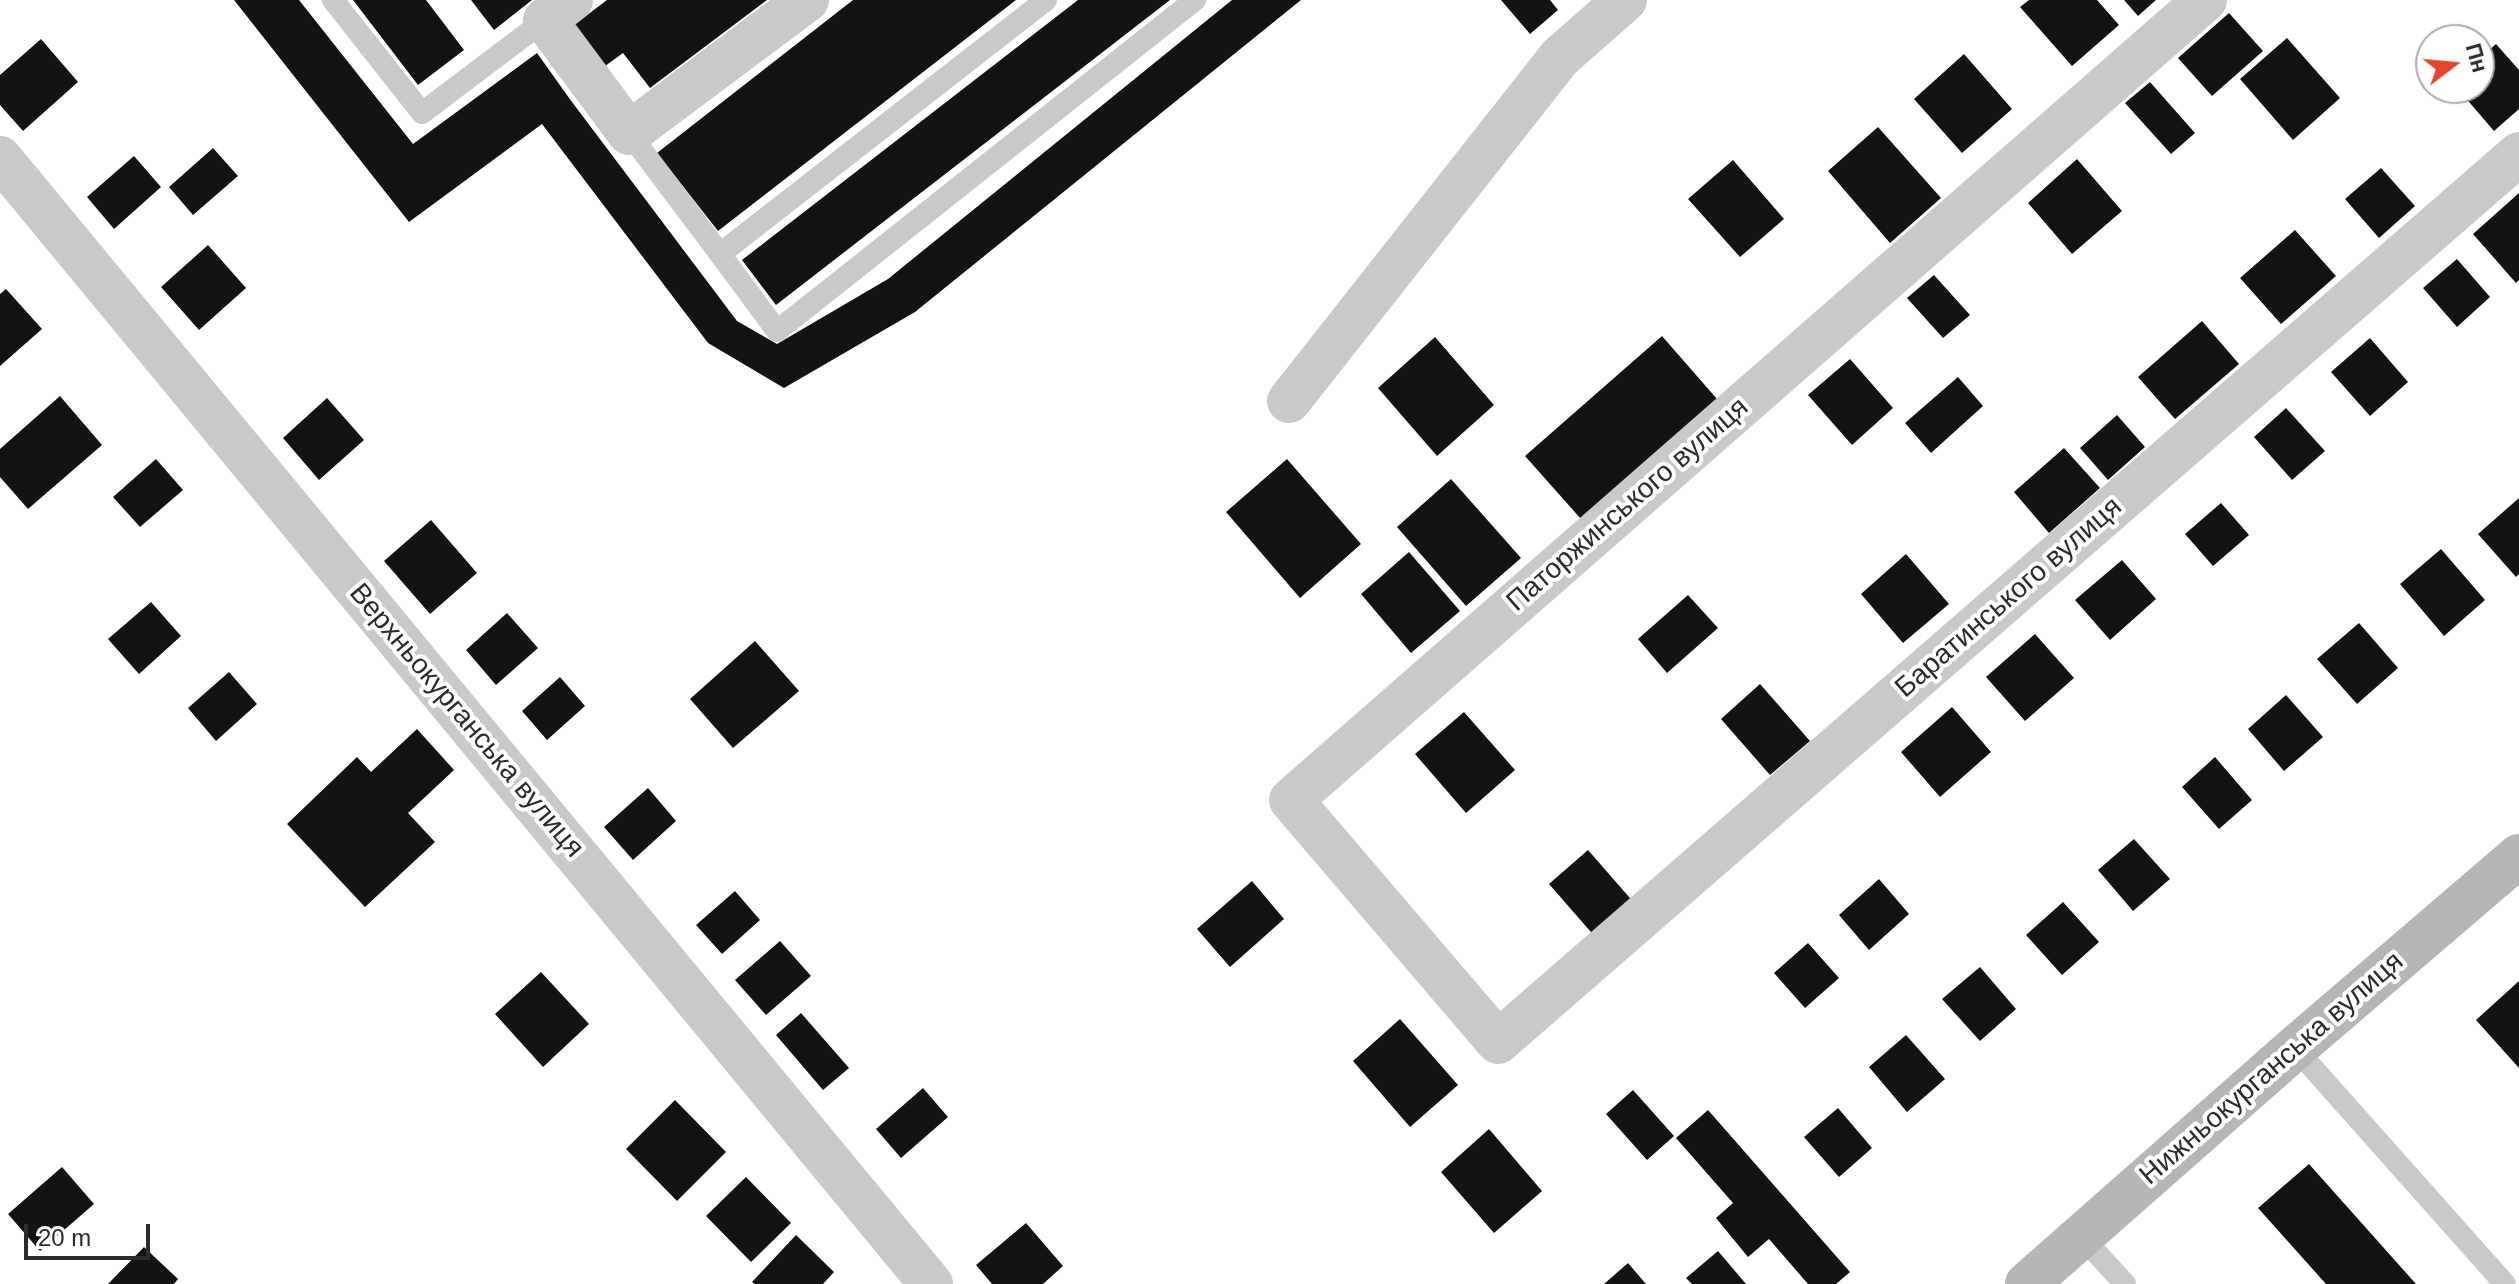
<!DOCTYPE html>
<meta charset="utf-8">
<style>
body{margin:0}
#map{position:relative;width:2519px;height:1284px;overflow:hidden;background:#fff;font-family:Arial,sans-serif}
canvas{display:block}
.north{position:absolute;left:2415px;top:24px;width:80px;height:80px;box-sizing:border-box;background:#fff;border:2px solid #ababab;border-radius:50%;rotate:74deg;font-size:22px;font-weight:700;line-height:32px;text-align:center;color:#2c2c2c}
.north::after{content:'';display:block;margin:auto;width:28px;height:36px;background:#e5442d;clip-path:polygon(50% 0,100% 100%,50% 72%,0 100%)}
.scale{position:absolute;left:24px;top:1224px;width:126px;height:36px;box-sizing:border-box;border:4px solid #2c2c2c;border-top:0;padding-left:10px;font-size:24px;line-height:28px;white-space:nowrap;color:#2c2c2c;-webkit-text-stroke:6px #fff;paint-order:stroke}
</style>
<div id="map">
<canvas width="2519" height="1284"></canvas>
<div class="north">Пн</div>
<div class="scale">20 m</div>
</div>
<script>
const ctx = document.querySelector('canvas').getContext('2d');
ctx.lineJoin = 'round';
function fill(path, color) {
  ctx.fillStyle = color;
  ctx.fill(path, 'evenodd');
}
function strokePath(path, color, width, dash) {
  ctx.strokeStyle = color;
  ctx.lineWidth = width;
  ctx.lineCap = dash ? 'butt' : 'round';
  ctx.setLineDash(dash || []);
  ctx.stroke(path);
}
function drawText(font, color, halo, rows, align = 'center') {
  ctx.font = font + ' Arial,sans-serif';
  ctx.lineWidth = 8;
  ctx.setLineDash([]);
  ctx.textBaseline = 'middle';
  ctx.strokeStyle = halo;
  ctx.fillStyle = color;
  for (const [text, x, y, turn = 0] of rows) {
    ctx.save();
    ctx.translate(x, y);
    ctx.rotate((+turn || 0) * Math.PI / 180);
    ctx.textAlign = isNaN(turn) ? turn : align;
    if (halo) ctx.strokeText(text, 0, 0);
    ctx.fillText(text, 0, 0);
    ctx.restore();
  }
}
fill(new Path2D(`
 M 234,0 L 299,0 L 413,144 L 537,53 L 572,102 L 737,321 L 777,344 L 888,279 L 1232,0 L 1301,0 L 915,312 L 784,388 L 708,343 L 542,124 L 409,222 Z
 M 353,0 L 426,0 L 464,50 L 418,85 Z
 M 471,0 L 532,0 L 494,30 Z
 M 607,0 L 767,0 L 650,88 L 623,53 L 601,69 L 570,28 Z
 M 853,0 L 1016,0 L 718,231 L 657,153 Z
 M 1078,0 L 1170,0 L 776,305 L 742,260 Z
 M 1501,0 L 1550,0 L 1558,10 L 1530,34 Z
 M 2029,0 L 2097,0 L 2119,25 L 2072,66 L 2020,7 Z
 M 2124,0 L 2156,0 L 2138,16 Z
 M 2229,13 L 2263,51 L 2212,96 L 2178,58 Z
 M 2287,38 L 2340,98 L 2293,140 L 2240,79 Z
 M 41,39 L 78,82 L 23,131 L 0,105 L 0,75 Z
 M 2496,44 L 2519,70 L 2519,109 L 2494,131 L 2457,88 L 2479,88 L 2479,59 Z
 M 1964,54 L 2012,109 L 1962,153 L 1914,99 Z
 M 2150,82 L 2195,133 L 2171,154 L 2125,103 Z
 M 1878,127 L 1941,198 L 1890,243 L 1828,171 Z
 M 213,148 L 238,176 L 193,215 L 169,187 Z
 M 134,156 L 161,187 L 114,229 L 87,197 Z
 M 2077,159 L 2122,211 L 2072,254 L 2028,203 Z
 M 1733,160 L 1784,219 L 1740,257 L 1688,199 Z
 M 2381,168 L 2415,206 L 2379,238 L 2345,199 Z
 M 2519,193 L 2519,280 L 2516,283 L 2473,234 Z
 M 2295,230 L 2336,276 L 2281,324 L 2240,278 Z
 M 208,245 L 246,288 L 199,330 L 161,287 Z
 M 2457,259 L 2490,297 L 2457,327 L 2423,288 Z
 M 1934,275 L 1970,315 L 1943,338 L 1907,298 Z
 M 6,289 L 42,329 L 0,366 L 0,294 Z
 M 2202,321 L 2239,364 L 2175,419 L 2138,377 Z
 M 1662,336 L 1717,399 L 1581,519 L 1525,456 Z
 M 1435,337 L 1494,405 L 1437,456 L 1378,388 Z
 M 2370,338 L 2408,382 L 2370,416 L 2331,372 Z
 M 1850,359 L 1893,408 L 1852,445 L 1808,395 Z
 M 1958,377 L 1983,406 L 1931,453 L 1905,423 Z
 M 60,396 L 102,445 L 28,509 L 0,477 L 0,449 Z
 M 327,398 L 364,440 L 319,480 L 283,438 Z
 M 2286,408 L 2325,451 L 2292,480 L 2254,437 Z
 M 2117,415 L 2145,447 L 2108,480 L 2080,448 Z
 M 2064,448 L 2100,488 L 2049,533 L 2014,492 Z
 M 156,459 L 183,490 L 140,527 L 113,497 Z
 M 1287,459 L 1361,544 L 1300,598 L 1226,512 Z
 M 1451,479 L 1521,558 L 1466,606 L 1397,527 Z
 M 2519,498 L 2519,574 L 2516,577 L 2478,534 Z
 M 2221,503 L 2249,535 L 2213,566 L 2185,534 Z
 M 431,520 L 477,573 L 430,614 L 384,561 Z
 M 2441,549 L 2485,600 L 2444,636 L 2400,584 Z
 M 1409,552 L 1460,611 L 1411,653 L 1361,594 Z
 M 1906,554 L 1949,604 L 1903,643 L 1861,594 Z
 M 2122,560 L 2156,599 L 2110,640 L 2075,600 Z
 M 1688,595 L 1718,628 L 1667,673 L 1638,639 Z
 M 151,602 L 181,636 L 139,674 L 108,639 Z
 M 507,613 L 538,648 L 496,685 L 466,650 Z
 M 2359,623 L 2398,668 L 2357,704 L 2317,659 Z
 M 2035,634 L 2074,678 L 2025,721 L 1986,677 Z
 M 755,641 L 799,691 L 733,748 L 690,699 Z
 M 229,672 L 257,704 L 216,741 L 188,708 Z
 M 560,677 L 585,706 L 547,740 L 522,711 Z
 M 1760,684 L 1810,741 L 1770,775 L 1721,719 Z
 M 2286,695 L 2323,737 L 2284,771 L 2248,729 Z
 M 1952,707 L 1991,752 L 1940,797 L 1901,752 Z
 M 1464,712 L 1515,770 L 1466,813 L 1415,754 Z
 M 417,729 L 454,770 L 408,813 L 435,842 L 365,907 L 287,824 L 357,757 L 371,772 Z
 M 2215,757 L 2252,800 L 2219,829 L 2182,787 Z
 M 648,788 L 676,821 L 633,860 L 604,827 Z
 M 2134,839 L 2170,879 L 2133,911 L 2098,870 Z
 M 1588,850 L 1636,905 L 1597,939 L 1549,884 Z
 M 1879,879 L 1909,914 L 1869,950 L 1839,915 Z
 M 1252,881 L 1284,919 L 1230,967 L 1197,929 Z
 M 735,891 L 760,920 L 722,954 L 696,925 Z
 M 2063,902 L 2099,942 L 2062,975 L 2026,935 Z
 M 780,941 L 811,976 L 766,1015 L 735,980 Z
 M 1808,943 L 1839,978 L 1805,1008 L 1774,973 Z
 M 1980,967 L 2016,1009 L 1980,1041 L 1942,999 Z
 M 541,972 L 589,1024 L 543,1067 L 495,1014 Z
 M 2519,981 L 2519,1068 L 2476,1020 Z
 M 801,1013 L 849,1068 L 823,1090 L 776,1035 Z
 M 1400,1019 L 1458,1085 L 1410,1127 L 1353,1061 Z
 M 1906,1035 L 1945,1079 L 1907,1112 L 1869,1067 Z
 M 923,1088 L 948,1117 L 901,1158 L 876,1129 Z
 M 1633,1090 L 1674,1136 L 1647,1160 L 1606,1114 Z
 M 675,1100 L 726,1152 L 677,1201 L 626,1149 Z
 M 1838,1108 L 1872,1148 L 1839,1177 L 1804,1137 Z
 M 1708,1110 L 1850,1272 L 1836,1284 L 1808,1284 L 1769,1239 L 1748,1257 L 1716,1218 L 1733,1203 L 1676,1138 Z
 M 1489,1129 L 1542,1191 L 1494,1233 L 1441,1172 Z
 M 2309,1164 L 2416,1284 L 2326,1284 L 2258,1208 Z
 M 62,1167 L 94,1204 L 40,1251 L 8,1214 Z
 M 746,1177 L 791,1223 L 751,1262 L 706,1216 Z
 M 1026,1223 L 1063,1266 L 1043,1284 L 992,1284 L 976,1265 Z
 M 796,1235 L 834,1272 L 823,1284 L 755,1284 L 752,1282 Z
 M 144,1247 L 178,1279 L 174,1284 L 108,1284 Z
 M 1718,1251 L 1746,1284 L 1692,1284 L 1686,1278 Z
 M 1628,1263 L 1646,1284 L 1604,1284 Z`), '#131313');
strokePath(new Path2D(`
 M 333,0 L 422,113 L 545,20
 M 629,133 L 720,254 L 1046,0
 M 720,254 L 777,331 L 1195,0
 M 2295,1048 L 2505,1284
 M 2081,1236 L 2125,1284`), '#c9c9c9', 22);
strokePath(new Path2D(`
 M 571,0 L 545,20 L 629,133 L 807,0
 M 2205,0 L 1291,800 L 1498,1042 L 2519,154
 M 0,158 L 931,1284
 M 1289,401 L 1560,57 L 1625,0`), '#c9c9c9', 44);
strokePath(new Path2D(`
 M 2027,1284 L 2295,1048 L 2519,856`), '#b6b6b6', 44);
drawText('28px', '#2c2c2c', '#fff', [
 ["Паторжинського вулиця",1628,505,-41],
 ["Баратинського вулиця",2009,598,-41],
 ["Верхньокурганська вулиця",466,721,50],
 ["Нижньокурганська вулиця",2272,1069,-41]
]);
</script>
